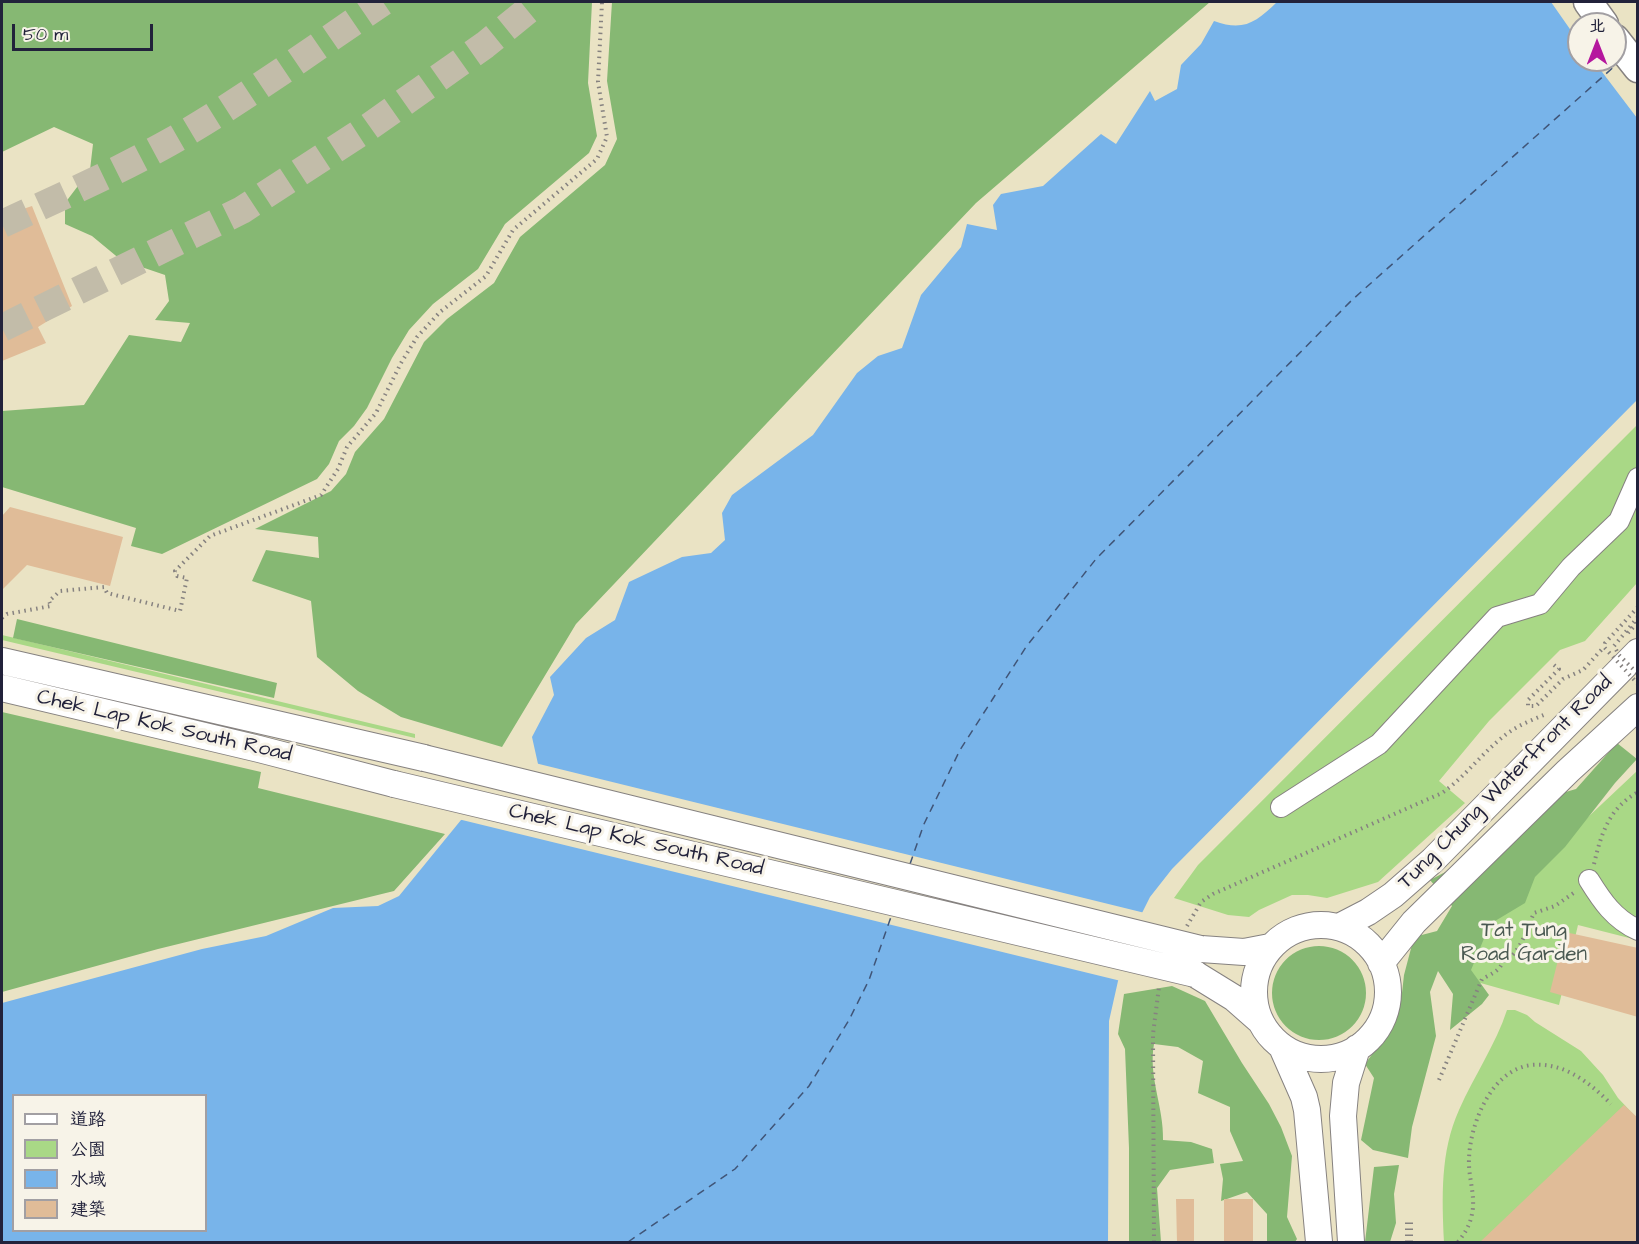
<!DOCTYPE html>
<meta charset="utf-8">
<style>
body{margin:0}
#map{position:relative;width:1639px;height:1244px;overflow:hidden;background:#eae3c4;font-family:"Architects Daughter","LXGW WenKai TC",sans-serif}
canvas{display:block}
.frame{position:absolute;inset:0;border:3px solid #22223b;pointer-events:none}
.legend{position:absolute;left:12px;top:1094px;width:195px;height:138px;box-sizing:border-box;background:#f7f3e8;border:2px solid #a29fa3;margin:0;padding:8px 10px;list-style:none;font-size:18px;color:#22223b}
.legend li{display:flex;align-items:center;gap:12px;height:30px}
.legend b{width:30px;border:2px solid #a29fa3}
.north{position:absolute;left:1567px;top:12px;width:60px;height:60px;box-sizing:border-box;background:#f7f3e8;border:2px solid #a29fa3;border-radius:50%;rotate:0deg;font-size:16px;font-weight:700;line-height:24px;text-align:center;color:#22223b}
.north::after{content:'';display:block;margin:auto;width:21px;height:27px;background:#b5179e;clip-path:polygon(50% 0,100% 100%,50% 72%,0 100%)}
.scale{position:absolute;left:12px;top:24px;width:141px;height:27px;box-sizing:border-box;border:3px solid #22223b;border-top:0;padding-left:8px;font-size:18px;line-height:21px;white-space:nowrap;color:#22223b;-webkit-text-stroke:4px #f7f3e8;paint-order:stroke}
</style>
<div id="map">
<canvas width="1639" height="1244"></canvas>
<div class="frame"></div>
<ul class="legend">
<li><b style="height:8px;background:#fff"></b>道路</li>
<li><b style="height:16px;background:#a9d886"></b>公園</li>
<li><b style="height:16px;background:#78b4ea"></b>水域</li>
<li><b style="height:16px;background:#e0bc98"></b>建築</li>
</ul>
<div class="north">北</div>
<div class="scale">50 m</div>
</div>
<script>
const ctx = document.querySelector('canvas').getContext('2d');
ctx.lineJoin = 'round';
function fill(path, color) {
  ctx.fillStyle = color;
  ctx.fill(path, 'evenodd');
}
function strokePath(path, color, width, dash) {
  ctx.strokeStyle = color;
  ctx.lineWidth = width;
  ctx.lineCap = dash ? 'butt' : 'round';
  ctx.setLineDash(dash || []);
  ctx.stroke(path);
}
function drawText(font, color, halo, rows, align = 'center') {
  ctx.font = font + ' "Architects Daughter",sans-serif';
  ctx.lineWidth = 6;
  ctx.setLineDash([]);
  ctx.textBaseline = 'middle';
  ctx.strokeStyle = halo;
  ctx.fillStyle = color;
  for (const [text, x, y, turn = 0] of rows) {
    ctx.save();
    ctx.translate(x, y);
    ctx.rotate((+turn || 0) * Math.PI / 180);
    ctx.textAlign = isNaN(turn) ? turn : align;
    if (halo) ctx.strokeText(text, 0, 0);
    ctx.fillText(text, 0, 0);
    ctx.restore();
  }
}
fill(new Path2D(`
 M 1637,425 L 1637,583 L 1585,641 L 1560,650 L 1489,721 L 1439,781 L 1465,803 L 1378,882 L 1327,898 L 1308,895 L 1292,895 L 1259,910 L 1249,917 L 1228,915 L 1174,898 L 1198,865 Z
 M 2,635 L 415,734 L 415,738 L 2,640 Z
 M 1637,771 L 1637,940 L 1578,925 L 1559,1005 L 1452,975 L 1485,914 Z
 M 1507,1010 L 1515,1010 L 1527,1015 L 1535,1022 L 1581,1051 L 1603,1075 L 1618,1098 L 1637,1118 L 1637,1242 L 1444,1242 C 1442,1198 1440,1152 1459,1110 C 1474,1076 1496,1044 1507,1010 Z`), '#a9d886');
fill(new Path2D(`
 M 2,2 L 592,2 L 588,83 L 597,136 L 589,153 L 505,224 L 478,269 L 433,304 L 409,330 L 392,358 L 367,408 L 354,426 L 339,441 L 329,464 L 317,479 L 162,554 L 131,546 L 136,528 L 2,487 L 2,411 L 84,405 L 129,335 L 181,342 L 190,323 L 155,320 L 169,301 L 165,275 L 121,260 L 92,236 L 65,224 L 65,203 L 90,170 L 93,144 L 54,127 L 2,152 Z
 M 612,2 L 1210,2 L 976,203 L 576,624 L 502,747 L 401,717 L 358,691 L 317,657 L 311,601 L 252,581 L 266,550 L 319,558 L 318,537 L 255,529 L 331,491 L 346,474 L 355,452 L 384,419 L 424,342 L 447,319 L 494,283 L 520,237 L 605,165 L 617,139 L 607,81 Z
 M 17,619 L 277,683 L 274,698 L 13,638 Z
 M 2,712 L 261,772 L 258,788 L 445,834 L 394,891 L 158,949 L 2,992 Z
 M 1617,743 L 1637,759 L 1615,783 L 1565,847 L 1535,877 L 1525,903 L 1490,924 L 1471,970 L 1489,995 L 1482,1004 L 1450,1030 L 1453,994 L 1438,971 L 1430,992 L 1436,1036 L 1412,1127 L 1408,1158 L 1373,1150 L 1361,1140 L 1374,1078 L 1365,1064 L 1384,1038 L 1402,993 L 1404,975 L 1414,937 L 1437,931 L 1452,906 L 1430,880 L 1457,866 L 1488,867 L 1525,832 L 1528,803 L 1576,789 Z
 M1272 993a47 47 0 1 1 94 0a47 47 0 1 1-94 0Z
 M 1172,986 L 1205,1001 L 1242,1063 L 1269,1104 L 1281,1127 L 1292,1156 L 1287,1217 L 1297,1239 L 1295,1242 L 1267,1242 L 1267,1214 L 1247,1192 L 1221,1201 L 1223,1179 L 1220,1164 L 1243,1161 L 1230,1131 L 1230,1107 L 1198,1093 L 1203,1061 L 1178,1047 L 1154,1044 C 1148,1077 1164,1107 1163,1140 L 1191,1142 L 1212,1149 L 1214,1163 L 1170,1170 L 1157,1188 L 1161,1242 L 1129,1242 L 1129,1148 L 1125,1049 L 1118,1034 L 1124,994 Z
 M 1399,1165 L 1394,1194 L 1396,1223 L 1390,1242 L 1365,1242 L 1374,1167 Z`), '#86b873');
fill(new Path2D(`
 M 1277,2 L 1637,2 L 1637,400 L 1172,869 L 1150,897 L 1142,913 L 1118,981 L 1109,1021 L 1108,1242 L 2,1242 L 2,1003 L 202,949 L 266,936 L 333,908 L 378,906 L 399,896 L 461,820 L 540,773 L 532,737 L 554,695 L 550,677 L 586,638 L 615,620 L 629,582 L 682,557 L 711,553 L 725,540 L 722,513 L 732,495 L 813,435 L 857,373 L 878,356 L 902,348 L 921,295 L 961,247 L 967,224 L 997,230 L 993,205 L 1001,194 L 1043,186 L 1101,134 L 1116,144 L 1150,91 L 1155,101 L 1177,89 L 1181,65 L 1201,44 L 1214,21 C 1244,32 1256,22 1277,2 ZM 1579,24 L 1615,24 L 1615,60 L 1579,60 ZM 14,1096 L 206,1096 L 206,1230 L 14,1230 Z`), '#78b4ea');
fill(new Path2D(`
 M 1551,2 L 1637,2 L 1637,118 L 1593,60 L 1615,60 L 1615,24 L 1579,24 L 1579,42 Z
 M 535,763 L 1145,913 L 1121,981 L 458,819 L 537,771 Z`), '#eae3c4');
strokePath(new Path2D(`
 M 910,864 L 924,824 L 960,750 L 1026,647 L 1096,559 L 1352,300 L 1617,64
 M 628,1242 L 735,1169 L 809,1086 L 849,1020 L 869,980 L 892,914`), '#405578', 1.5, [8, 6]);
fill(new Path2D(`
 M 32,206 L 72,306 L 38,327 L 46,343 L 2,361 L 2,216 Z
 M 10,507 L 123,537 L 110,586 L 27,565 L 2,590 L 2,516 Z
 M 1565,932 L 1638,948 L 1638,1017 L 1550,992 Z
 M 1624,1105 L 1638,1118 L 1638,1242 L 1480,1242 Z
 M 1176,1199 L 1194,1199 L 1194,1242 L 1177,1242 Z
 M 1224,1199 L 1253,1199 L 1253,1242 L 1224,1242 Z`), '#e0bc98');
strokePath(new Path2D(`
 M 2,224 C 58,198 115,173 170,142 C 244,100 313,49 383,2
 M 2,328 L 242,210 L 366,129 L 485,45 L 538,2`), '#c2bca9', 28, [28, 14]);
const minor = new Path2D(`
 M 1281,807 L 1379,744 L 1497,617 L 1540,604 L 1571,567 L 1619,521 L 1638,478
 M 1589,880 C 1602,901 1614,919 1638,930`);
const major = new Path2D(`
 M 2,661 L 424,758
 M 2,688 L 259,749 L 394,784
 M1254 992a67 67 0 1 1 134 0a67 67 0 1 1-134 0Z
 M 1339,927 L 1368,912 L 1393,895 L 1433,860 L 1638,652
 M 1201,949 L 1244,952 L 1270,947
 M 1381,963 L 1414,922 L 1568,771 L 1638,707
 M 1195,974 L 1234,998 L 1259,1020
 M 1282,1047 L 1304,1097 L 1307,1110 L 1319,1242
 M 1351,1242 L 1343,1116 L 1346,1083 L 1357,1048`);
const highway = new Path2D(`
 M 1588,2 L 1604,24
 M 1615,39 L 1638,68`);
strokePath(minor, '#868280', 22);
strokePath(major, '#868280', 28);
strokePath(highway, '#868280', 31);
strokePath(new Path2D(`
 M 2,618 L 7,614 L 51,606 L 49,601 L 60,591 L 104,587 L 107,593 L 180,611 L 187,578 L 177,576 L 175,571 L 210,536 L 321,495 L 338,469 L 347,447 L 376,413 L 401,363 L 417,337 L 440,312 L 486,276 L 513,230 L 597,159 L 607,137 L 598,82 L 602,2
 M 1628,633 L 1638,622
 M 1554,665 L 1559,669 L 1528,700 L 1528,706 L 1536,706 L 1563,679 L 1583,670 L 1604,647
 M 1594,864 C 1601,834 1609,808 1638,792
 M 1187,926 L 1201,902 L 1213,894 L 1442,793 C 1465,777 1482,753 1504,736 C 1516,726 1532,720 1546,714
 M 1439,1080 L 1482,979 C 1491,974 1500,971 1503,961 C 1519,957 1527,928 1534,913 L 1555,906 L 1575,892
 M 1154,1242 L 1153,1034 L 1159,987
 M 1407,1242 L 1407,1222
 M 1411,1242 L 1411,1222
 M 1458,1242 C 1465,1233 1470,1225 1472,1214 C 1476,1196 1468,1177 1469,1159 C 1470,1124 1491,1070 1531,1065 C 1564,1062 1589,1082 1611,1104`), '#868280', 4, [1.5, 4.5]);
strokePath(minor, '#fff', 20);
strokePath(major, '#fff', 26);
strokePath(highway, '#fff', 28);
const majorBridge = new Path2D(`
 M 424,758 L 1201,949
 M 394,784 L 1195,974`);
strokePath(majorBridge, '#868280', 28, []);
strokePath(new Path2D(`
 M 1638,607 L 1605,643 L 1604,647 L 1638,684
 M 1638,617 L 1614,646 L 1619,655 L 1638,674`), '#868280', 4, [1.5, 4.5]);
strokePath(majorBridge, '#fff', 26);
drawText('21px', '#22223b', '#f7f3e8', [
 ["Chek Lap Kok South Road",164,727,13],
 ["Tung Chung Waterfront Road",1506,783,-45],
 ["Chek Lap Kok South Road",636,841,13]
]);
drawText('21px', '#4a5952', '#f7f3e8', [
 ["Tat Tung",1524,932],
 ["Road Garden",1524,956]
]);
</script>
